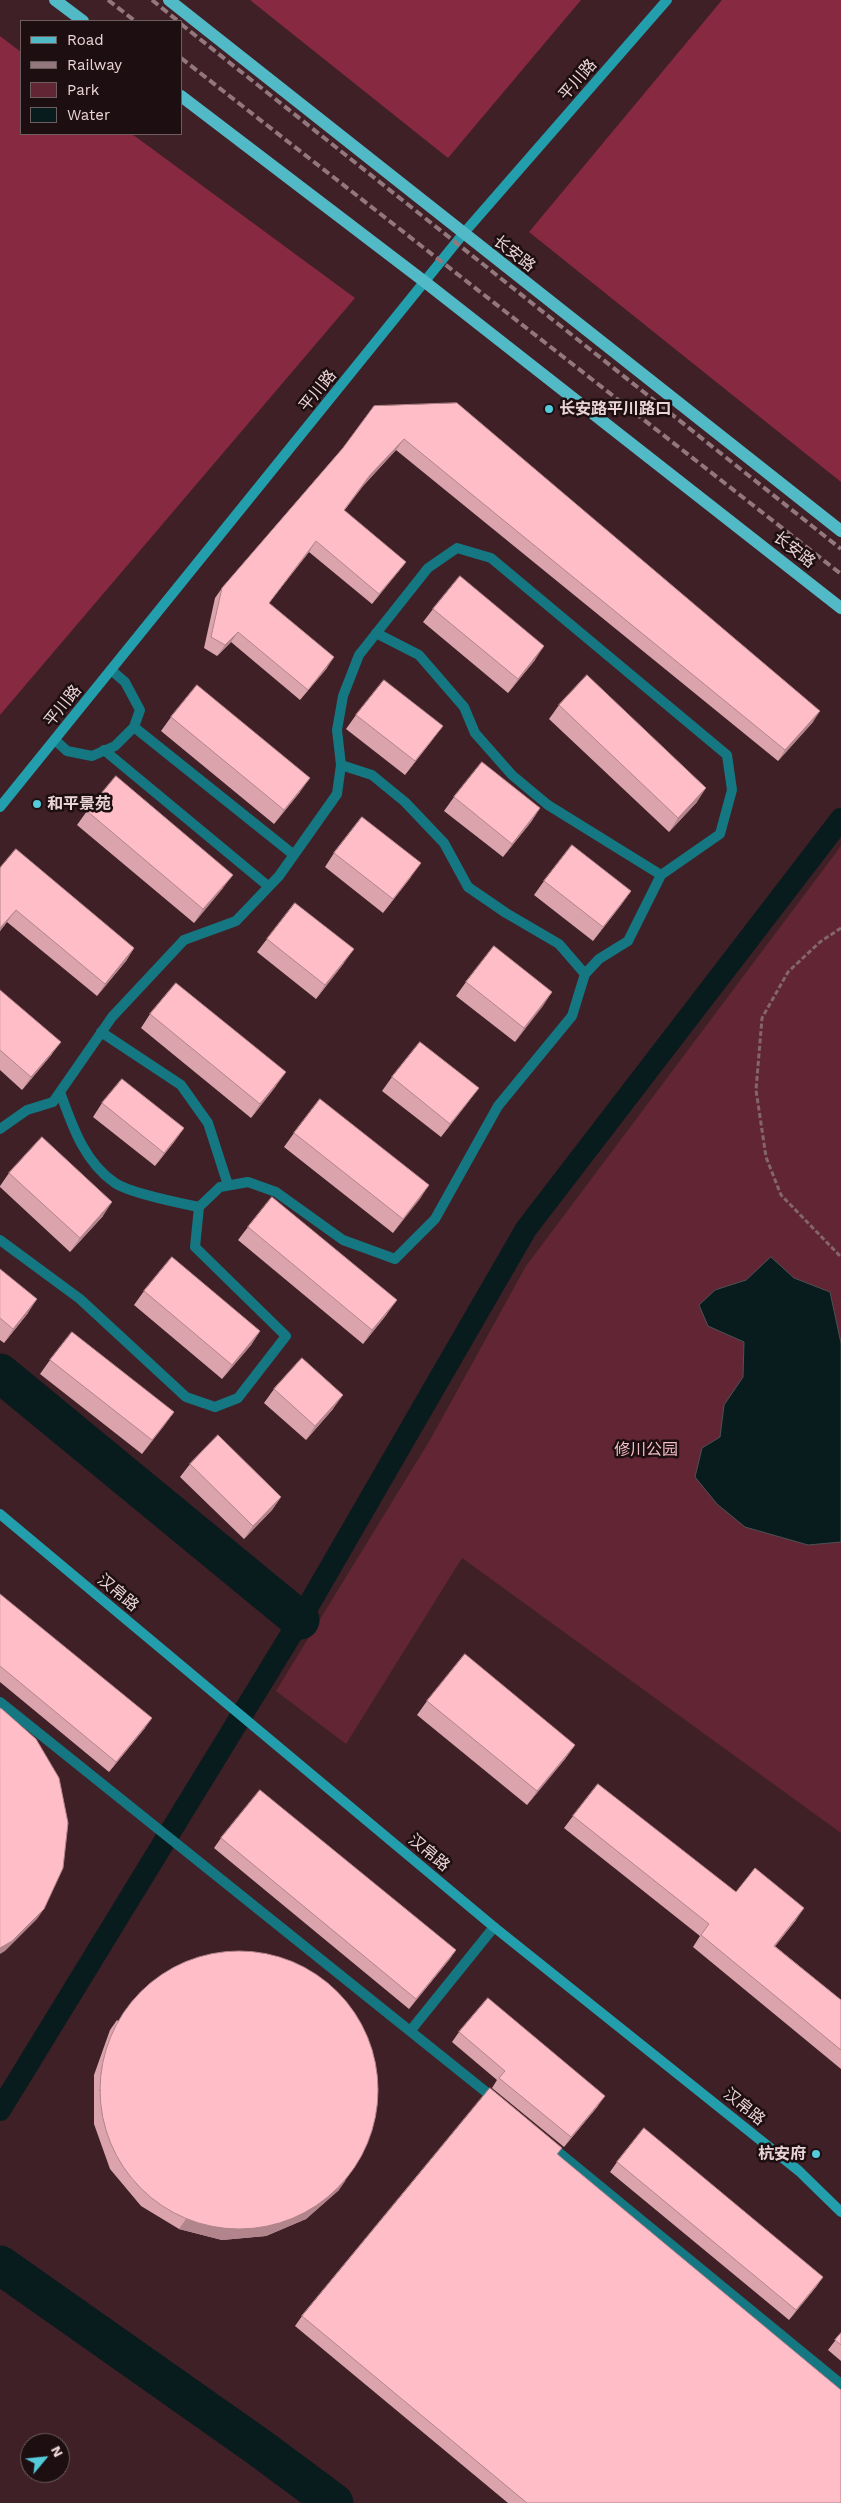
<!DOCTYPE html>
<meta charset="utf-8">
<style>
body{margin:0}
#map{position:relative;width:841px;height:2503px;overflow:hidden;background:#3f2026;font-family:"Work Sans",sans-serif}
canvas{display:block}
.legend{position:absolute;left:20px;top:20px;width:162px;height:115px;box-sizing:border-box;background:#1d0f11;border:1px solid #6f5e60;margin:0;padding:6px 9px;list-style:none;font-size:15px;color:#ead4d7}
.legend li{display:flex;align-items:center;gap:10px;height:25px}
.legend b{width:25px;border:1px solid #6f5e60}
.north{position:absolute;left:20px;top:2433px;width:50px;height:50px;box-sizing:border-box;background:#1d0f11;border:1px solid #6f5e60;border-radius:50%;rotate:62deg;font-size:14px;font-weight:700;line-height:20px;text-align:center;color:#ead4d7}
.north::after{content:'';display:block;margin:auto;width:18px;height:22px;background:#53cbda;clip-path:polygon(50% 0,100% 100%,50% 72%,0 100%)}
</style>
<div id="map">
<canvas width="841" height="2503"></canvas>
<ul class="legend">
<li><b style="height:6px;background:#52b9c6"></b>Road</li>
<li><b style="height:6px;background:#92787c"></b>Railway</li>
<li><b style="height:14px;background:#622533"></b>Park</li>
<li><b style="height:14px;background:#081b1d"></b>Water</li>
</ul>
<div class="north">N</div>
</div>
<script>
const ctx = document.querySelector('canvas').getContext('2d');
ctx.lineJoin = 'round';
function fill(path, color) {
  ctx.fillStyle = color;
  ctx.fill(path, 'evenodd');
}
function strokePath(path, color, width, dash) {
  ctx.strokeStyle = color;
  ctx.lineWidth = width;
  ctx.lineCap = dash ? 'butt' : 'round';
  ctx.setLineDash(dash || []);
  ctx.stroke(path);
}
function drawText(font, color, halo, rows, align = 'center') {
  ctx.font = font + ' "Work Sans","Noto Sans SC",sans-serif';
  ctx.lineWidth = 5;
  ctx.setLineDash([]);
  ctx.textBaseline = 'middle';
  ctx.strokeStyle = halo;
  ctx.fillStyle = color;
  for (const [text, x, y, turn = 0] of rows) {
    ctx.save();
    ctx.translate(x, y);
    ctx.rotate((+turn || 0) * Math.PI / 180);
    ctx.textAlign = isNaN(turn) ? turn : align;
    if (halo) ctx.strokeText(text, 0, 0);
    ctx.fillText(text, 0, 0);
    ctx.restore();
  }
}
fill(new Path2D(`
 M 841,846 L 841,1833 L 462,1558 L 346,1744 L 276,1691 L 430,1440 L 526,1266 Z`), '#622533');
fill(new Path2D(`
 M 250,0 L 581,0 L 448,158 Z
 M 722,0 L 841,0 L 841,482 L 529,232 Z
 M 0,36 L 21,52 L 21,134 L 132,134 L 355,298 L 0,715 Z`), '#862941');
const water = new Path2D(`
 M 771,1257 L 794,1278 L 830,1292 L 841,1343 L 841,1542 L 808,1545 L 745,1527 L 717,1504 L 695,1477 L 702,1448 L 720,1437 L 724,1405 L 743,1377 L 744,1342 L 708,1326 L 699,1305 L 715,1290 L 746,1280 Z`);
fill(water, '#081b1d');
strokePath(water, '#4c5255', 1);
strokePath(new Path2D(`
 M 0,2110 L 300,1620 L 526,1229 L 841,819`), '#081b1d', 22);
strokePath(new Path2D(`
 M 0,1373 L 300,1620
 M 0,2265 L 260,2448 L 334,2503`), '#081b1d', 39);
strokePath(new Path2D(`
 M 841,928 L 820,942 L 788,972 L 762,1018 L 756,1090 L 766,1157 L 781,1195 L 841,1257`), '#82666b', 3, [5, 2.5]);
strokePath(new Path2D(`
 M 376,633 L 419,655 L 464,707 L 475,733 L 512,775 L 548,805 L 661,875
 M 134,727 L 294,855
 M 55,740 L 67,751 L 92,756 L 115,746 L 134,727 L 140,710 L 125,682 L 111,670
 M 104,750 L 268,886
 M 341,765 L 372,775 L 405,802 L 444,843 L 468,887 L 506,913 L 559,944 L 585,974
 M 101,1032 L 181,1085 L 208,1123 L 228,1185
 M 60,1092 C 72,1125 84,1162 115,1183 C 130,1193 179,1203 199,1207
 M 0,1129 L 27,1110 L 53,1102 L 112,1017 L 184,940 L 236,921 L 279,876 L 337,794 L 341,765 L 337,730 L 343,696 L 359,655 L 428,568 L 457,548 L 491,558 L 727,755 L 732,790 L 720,834 L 661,875 L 628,941 L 599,959 L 585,974 L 572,1016 L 498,1106 L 435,1219 L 395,1259 L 343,1240 L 276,1192 L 248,1182 L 220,1187 L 199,1207 L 195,1247 L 286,1336 L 238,1398 L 215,1407 L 186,1397 L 80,1299 L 0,1240
 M 0,1702 L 496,2100
 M 411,2030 L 494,1927
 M 550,2145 L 841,2384`), '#147782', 10);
strokePath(new Path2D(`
 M 0,807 L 463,234 L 667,0
 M 0,1514 L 494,1927 L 799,2171 L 841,2212`), '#239eac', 10);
strokePath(new Path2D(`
 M 55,0 L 83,21
 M 169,0 L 841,531
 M 181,96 L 425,282 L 841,608`), '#52b9c6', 12);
strokePath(new Path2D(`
 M 108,0 L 135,21
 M 152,0 L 178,21
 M 181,24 L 841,549
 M 181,58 L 841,574`), '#92787c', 4, [8, 4]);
fill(new Path2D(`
 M 374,406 L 813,722 L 778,761 L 396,450 L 363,486 L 344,511 L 406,562 L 398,572 L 372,604 L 309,552 L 269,603 L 327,668 L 300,700 L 231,642 L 217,656 L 204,648 L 215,598 L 222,588 L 343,448 Z
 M 433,609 L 535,660 L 508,693 L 423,622 Z
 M 559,705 L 697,802 L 669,832 L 549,719 Z
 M 356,715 L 433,739 L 405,775 L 346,729 Z
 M 171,717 L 300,792 L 274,824 L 161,731 Z
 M 454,797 L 540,808 L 531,822 L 503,857 L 444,811 Z
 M 87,811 L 223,888 L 194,923 L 77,825 Z
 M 334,853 L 411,877 L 383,913 L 325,867 Z
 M 0,868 L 134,948 L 126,961 L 97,996 L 7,922 L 0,931 Z
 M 544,881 L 631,891 L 621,905 L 593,941 L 534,895 Z
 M 267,939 L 344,963 L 316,999 L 257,952 Z
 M 466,982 L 552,992 L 515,1042 L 456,996 Z
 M 0,990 L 52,1054 L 22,1090 L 0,1070 Z
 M 150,1014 L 276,1086 L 251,1118 L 141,1028 Z
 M 392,1077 L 469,1101 L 441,1137 L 382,1091 Z
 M 102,1103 L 184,1128 L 174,1142 L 155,1166 L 93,1117 Z
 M 294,1133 L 429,1185 L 393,1233 L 284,1147 Z
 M 9,1173 L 103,1216 L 70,1252 L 0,1187 L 0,1186 Z
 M 248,1227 L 387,1314 L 363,1344 L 238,1240 Z
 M 0,1269 L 28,1313 L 4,1343 L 0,1340 Z
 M 144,1291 L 260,1331 L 251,1345 L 222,1379 L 134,1305 Z
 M 50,1360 L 174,1412 L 142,1454 L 40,1374 Z
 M 274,1389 L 333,1409 L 306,1440 L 264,1403 Z
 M 190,1464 L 281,1497 L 272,1510 L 244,1539 L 180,1477 Z
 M 0,1594 L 145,1728 L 109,1772 L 0,1682 Z
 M 427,1701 L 575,1745 L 565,1759 L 527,1805 L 417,1715 Z
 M 573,1816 L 796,1920 L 775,1946 L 841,2000 L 841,2069 L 693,1947 L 700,1936 L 564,1828 Z
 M 221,1838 L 456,1950 L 449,1960 L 409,2009 L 214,1848 Z
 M 117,2020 L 339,2190 L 306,2219 L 266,2236 L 222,2240 L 179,2229 L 141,2206 L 110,2169 L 94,2124 L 94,2075 L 110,2030 Z
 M 459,2032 L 598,2106 L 564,2147 L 492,2088 L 497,2080 L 452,2042 Z
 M 558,2154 L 841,2503 L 508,2503 L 295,2326 L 302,2316 Z
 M 617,2162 L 823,2277 L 816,2287 L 789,2320 L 610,2172 Z
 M 841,2333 L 841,2361 L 828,2350 Z`), '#dba3ab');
fill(new Path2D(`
 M 404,439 L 396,450 L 363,486 L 336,521 L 370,475 Z
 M 316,541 L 309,552 L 261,613 L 269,603 Z
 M 406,562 L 398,572 L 372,604 L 379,594 Z
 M 238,632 L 231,642 L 217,656 L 225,645 Z
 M 544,646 L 535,660 L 508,693 L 518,679 Z
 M 334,657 L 327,668 L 300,700 L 308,690 Z
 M 820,711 L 813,722 L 778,761 L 785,750 Z
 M 443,726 L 433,739 L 405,775 L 415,761 Z
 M 310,778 L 300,792 L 274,824 L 284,810 Z
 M 706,788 L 697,802 L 669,832 L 678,818 Z
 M 540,808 L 531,822 L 503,857 L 512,844 Z
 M 421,863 L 411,877 L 383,913 L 393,899 Z
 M 233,875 L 223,888 L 194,923 L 203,909 Z
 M 631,891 L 621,905 L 593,941 L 603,927 Z
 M 16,910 L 7,922 L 0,931 L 0,928 Z
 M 134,948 L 126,961 L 97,996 L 105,984 Z
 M 354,949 L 344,963 L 316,999 L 325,985 Z
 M 552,992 L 543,1006 L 515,1042 L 524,1028 Z
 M 61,1042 L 52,1054 L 22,1090 L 31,1077 Z
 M 286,1072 L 276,1086 L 251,1118 L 260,1104 Z
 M 479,1088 L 469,1101 L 441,1137 L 450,1124 Z
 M 184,1128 L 174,1142 L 155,1166 L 164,1153 Z
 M 429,1185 L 420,1199 L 393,1233 L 403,1219 Z
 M 112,1202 L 103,1216 L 70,1252 L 80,1238 Z
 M 37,1299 L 28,1313 L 4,1343 L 13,1329 Z
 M 397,1300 L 387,1314 L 363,1344 L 372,1330 Z
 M 260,1331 L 251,1345 L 222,1379 L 232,1365 Z
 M 343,1395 L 333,1409 L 306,1440 L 315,1426 Z
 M 174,1412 L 164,1426 L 142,1454 L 152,1440 Z
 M 281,1497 L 272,1510 L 244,1539 L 253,1526 Z
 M 152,1718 L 145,1728 L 109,1772 L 116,1762 Z
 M 575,1745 L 565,1759 L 527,1805 L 537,1791 Z
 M 804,1908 L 796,1920 L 766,1958 L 774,1946 Z
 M 44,1909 L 37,1919 L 5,1951 L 0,1954 L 0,1948 Z
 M 456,1950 L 449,1960 L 409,2009 L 416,1999 Z
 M 605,2096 L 598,2106 L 564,2147 L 571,2137 Z
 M 346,2180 L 339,2190 L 306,2219 L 266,2236 L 222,2240 L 179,2229 L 186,2219 Z
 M 823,2277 L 816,2287 L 789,2320 L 796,2310 Z`), '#b2848b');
const building = new Path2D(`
 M 457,403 L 820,711 L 785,750 L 404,439 L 370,475 L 344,510 L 406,562 L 379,594 L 316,541 L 269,603 L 334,657 L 308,690 L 238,632 L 225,645 L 211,637 L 222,588 L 343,448 L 374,406 Z
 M 460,576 L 544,646 L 518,679 L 433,609 Z
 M 587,675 L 706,788 L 678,818 L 559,705 Z
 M 384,680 L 443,726 L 415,761 L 356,715 Z
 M 197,685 L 310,778 L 284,810 L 171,717 Z
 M 482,762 L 540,808 L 512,844 L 454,797 Z
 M 116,776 L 233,875 L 203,909 L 87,811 Z
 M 362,817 L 421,863 L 393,899 L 334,853 Z
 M 572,845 L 631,891 L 603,927 L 544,881 Z
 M 16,849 L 134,948 L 105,984 L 16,910 L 0,928 L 0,868 Z
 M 295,903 L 354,949 L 325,985 L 267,939 Z
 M 494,946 L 552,992 L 524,1028 L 466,982 Z
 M 176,983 L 286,1072 L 260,1104 L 150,1014 Z
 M 0,990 L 61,1042 L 31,1077 L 0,1050 Z
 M 420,1042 L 479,1088 L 450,1124 L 392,1077 Z
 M 122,1079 L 184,1128 L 164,1153 L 102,1103 Z
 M 320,1099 L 429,1185 L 403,1219 L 294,1133 Z
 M 42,1137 L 112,1202 L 80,1238 L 9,1173 Z
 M 272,1197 L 397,1300 L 372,1330 L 248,1227 Z
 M 172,1257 L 260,1331 L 232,1365 L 144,1291 Z
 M 0,1269 L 37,1299 L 13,1329 L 0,1318 Z
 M 72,1332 L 174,1412 L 152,1440 L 50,1360 Z
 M 302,1358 L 343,1395 L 315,1426 L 274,1389 Z
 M 218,1435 L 281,1497 L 253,1526 L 190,1464 Z
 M 0,1594 L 152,1718 L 116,1762 L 0,1666 Z
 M 465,1654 L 575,1745 L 537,1791 L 427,1701 Z
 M 0,1708 L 2,1709 L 36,1739 L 59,1778 L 68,1823 L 63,1868 L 44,1909 L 12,1941 L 0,1948 Z
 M 598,1784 L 736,1892 L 755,1868 L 804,1908 L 774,1946 L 841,2000 L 841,2050 L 701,1935 L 709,1924 L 573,1816 Z
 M 260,1790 L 456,1950 L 416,1999 L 221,1838 Z
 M100 2090a139 139 0 1 1 278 0a139 139 0 1 1-278 0Z
 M 488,1998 L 605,2096 L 571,2137 L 499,2078 L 505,2071 L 459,2032 Z
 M 490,2088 L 562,2148 L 557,2154 L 841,2390 L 841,2503 L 527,2503 L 302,2316 Z
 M 644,2128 L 823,2277 L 796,2310 L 617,2162 Z
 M 841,2333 L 841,2345 L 835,2340 Z`);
fill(building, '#ffbdc7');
strokePath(building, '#b2848b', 1);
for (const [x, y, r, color] of [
 [549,409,5,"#53cbda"],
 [37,804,5,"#53cbda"],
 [816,2154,5,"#53cbda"]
]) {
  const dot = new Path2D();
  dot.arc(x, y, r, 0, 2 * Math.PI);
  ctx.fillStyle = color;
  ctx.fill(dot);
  strokePath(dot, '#1d0f11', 2);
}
drawText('16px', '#ead4d7', '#1d0f11', [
 ["平川路",578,80,-49],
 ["长安路",514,254,38],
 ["平川路",318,391,-51],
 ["长安路",794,550,38],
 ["平川路",63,706,-51],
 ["汉帛路",118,1593,40],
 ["汉帛路",429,1853,40],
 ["汉帛路",744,2107,39]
]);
drawText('bold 16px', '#ead4d7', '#1d0f11', [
 ["长安路平川路口",559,409],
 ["和平景苑",47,804],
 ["杭安府",806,2154,"right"]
], 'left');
drawText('16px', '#f4bec6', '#1d0f11', [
 ["修川公园",646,1450]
]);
</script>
